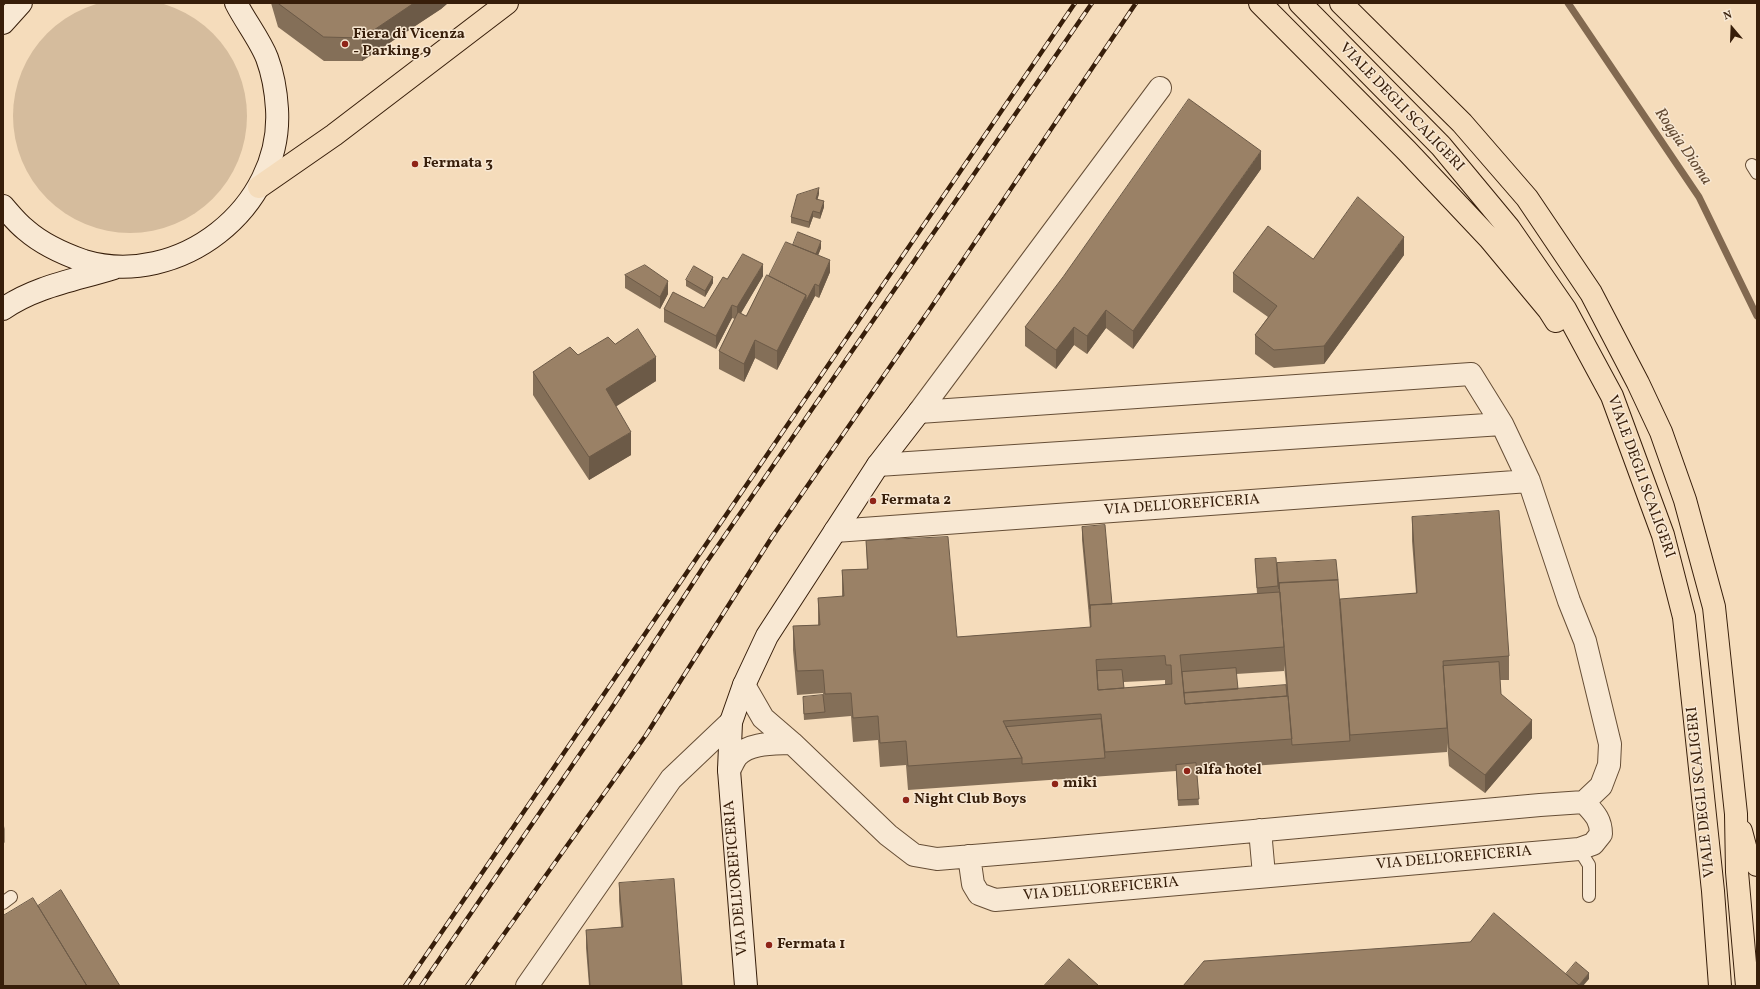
<!DOCTYPE html>
<style>
body{margin:0}
#map{position:relative;width:1760px;height:989px;overflow:hidden;background:#f5dcbb;font-family:Vollkorn,serif}
canvas{display:block}
.frame{position:absolute;inset:0;border:4px solid #371e0a;pointer-events:none}
.north{position:absolute;left:1712px;top:8px;width:40px;height:40px;-webkit-text-stroke:3px #f8e8d3;paint-order:stroke;rotate:341deg;font-size:11px;font-weight:700;line-height:16px;text-align:center;color:#371e0a}
.north::after{content:'';display:block;margin:auto;width:14px;height:18px;background:#371e0a;clip-path:polygon(50% 0,100% 100%,50% 72%,0 100%)}
</style>
<div id="map">
<canvas width="1760" height="989"></canvas>
<div class="frame"></div>
<div class="north">N</div>
</div>
<script>
const ctx = document.querySelector('canvas').getContext('2d');
ctx.lineJoin = 'round';
function fill(path, color) {
  ctx.fillStyle = color;
  ctx.fill(path, 'evenodd');
}
function strokePath(path, color, width, dash) {
  ctx.strokeStyle = color;
  ctx.lineWidth = width;
  ctx.lineCap = dash ? 'butt' : 'round';
  ctx.setLineDash(dash || []);
  ctx.stroke(path);
}
function drawText(font, color, halo, rows, align = 'center') {
  ctx.font = font + ' Vollkorn,serif';
  ctx.lineWidth = 3;
  ctx.setLineDash([]);
  ctx.textBaseline = 'middle';
  ctx.strokeStyle = halo;
  ctx.fillStyle = color;
  for (const [text, x, y, turn = 0] of rows) {
    ctx.save();
    ctx.translate(x, y);
    ctx.rotate((+turn || 0) * Math.PI / 180);
    ctx.textAlign = isNaN(turn) ? turn : align;
    if (halo) ctx.strokeText(text, 0, 0);
    ctx.fillText(text, 0, 0);
    ctx.restore();
  }
}
fill(new Path2D(`
 M13 116a117 117 0 1 1 234 0a117 117 0 1 1-234 0Z`), '#d5bc9d');
strokePath(new Path2D(`
 M 1568,3 L 1699,197 L 1757,316`), '#826950', 7);
const lane = new Path2D(`
 M 1752,165 L 1757,173
 M 1579,849 L 1589,865 L 1589,896
 M 3,903 L 11,897`);
const street = new Path2D(`
 M 919,412 L 1471,374 L 1502,424
 M 919,412 L 1160,88
 M 878,465 L 1502,424 L 1529,481 L 1569,601 L 1585,641 L 1610,744 L 1609,765 L 1601,786 L 1584,802
 M 835,531 L 1529,481
 M 744,685 L 763,718 L 792,743
 M 729,770 C 732,765 734,760 737,756 C 750,742 775,744 792,743 L 888,835 L 914,855 L 937,859 L 1045,850 L 1540,805 L 1584,802 C 1594,813 1601,819 1601,834 L 1593,844 L 1579,849 L 995,900 L 979,894 L 973,884 L 969,856
 M 1260,830 L 1264,875
 M 527,986 L 671,779 L 731,722`);
const secondary = new Path2D(`
 M 3,23 L 21,3
 M 3,206 C 10,214 17,223 26,230 C 42,244 64,254 84,261 C 179,289 283,208 277,109 C 276,92 273,74 267,58 C 260,40 245,21 236,3
 M 3,309 C 36,286 76,280 114,268
 M 746,986 L 729,770 L 731,722 L 744,685 L 767,636 L 878,465 L 919,412`);
const highway = new Path2D(`
 M 1260,3 L 1407,151 L 1490,239 L 1549,310 L 1556,321
 M 1300,3 L 1441,146 L 1509,228 L 1565,309 L 1612,396 L 1663,535 L 1684,617 L 1713,891 L 1720,986
 M 1341,3 L 1462,123 L 1527,198 L 1591,293 L 1638,383 L 1661,432 L 1685,500 L 1714,607 L 1736,814 L 1737,872 L 1747,986
 M 259,187 L 334,135 L 507,3
 M 1741,831 L 1746,850 L 1757,865`);
strokePath(lane, '#664e36', 14);
strokePath(street, '#664e36', 24);
strokePath(secondary, '#371e0a', 24);
strokePath(highway, '#371e0a', 24);
strokePath(lane, '#f8e8d3', 12);
strokePath(street, '#f8e8d3', 22);
strokePath(secondary, '#f8e8d3', 22);
strokePath(highway, '#f5dcbb', 22);
const rail = new Path2D(`
 M 405,986 L 1075,3
 M 421,986 L 615,703 L 706,563 L 1092,3
 M 467,986 L 646,735 L 772,537 L 930,309 L 1136,3`);
strokePath(rail, '#371e0a', 4.5);
strokePath(rail, '#f8e8d3', 3, [9]);
fill(new Path2D(`
 M 271,3 L 448,3 L 441,9 L 362,61 L 324,61 L 278,27 Z
 M 1261,169 L 1133,349 L 1106,328 L 1087,354 L 1074,345 L 1056,369 L 1025,346 L 1025,327 Z
 M 819,194 L 817,199 L 824,207 L 820,219 L 813,217 L 809,228 L 791,223 L 791,217 Z
 M 793,245 L 821,248 L 818,255 L 830,272 L 819,298 L 815,296 L 777,370 L 755,358 L 744,382 L 719,369 L 719,351 L 735,319 L 732,318 L 716,349 L 664,322 L 664,309 L 704,308 L 727,279 L 763,276 L 741,313 L 746,316 L 769,276 Z
 M 1404,255 L 1324,364 L 1274,368 L 1255,354 L 1255,335 L 1268,317 L 1233,292 L 1233,273 L 1313,259 Z
 M 625,275 L 668,294 L 660,309 L 625,288 Z
 M 686,280 L 713,283 L 705,297 L 686,286 Z
 M 615,344 L 656,381 L 616,406 L 631,455 L 589,480 L 533,395 L 533,372 L 578,355 Z
 M 1412,517 L 1509,656 L 1509,680 L 1500,680 L 1501,694 L 1532,738 L 1485,793 L 1449,766 L 1447,743 L 1447,752 L 1196,770 L 1199,805 L 1178,806 L 1176,771 L 908,790 L 906,765 L 880,767 L 878,740 L 853,742 L 851,716 L 804,720 L 803,703 L 823,695 L 823,693 L 797,695 L 793,650 L 793,626 L 818,625 L 818,598 L 842,597 L 842,570 L 867,569 L 866,541 L 957,637 L 1090,628 L 1082,540 L 1082,527 L 1112,604 L 1257,594 L 1255,559 L 1277,570 L 1340,602 L 1416,593 L 1412,541 ZM 1284,665 L 1286,685 L 1238,689 L 1236,674 L 1284,671 ZM 1165,680 L 1165,685 L 1124,688 L 1124,682 Z
 M 619,883 L 682,986 L 589,986 L 586,948 L 586,930 L 621,927 L 619,901 Z`), '#846f58');
fill(new Path2D(`
 M 414,3 L 448,3 L 441,9 L 362,61 L 362,38 Z
 M 1261,151 L 1261,169 L 1133,349 L 1133,331 Z
 M 819,188 L 819,194 L 816,205 L 816,199 Z
 M 824,201 L 824,207 L 820,219 L 820,213 Z
 M 813,211 L 813,217 L 809,228 L 809,222 Z
 M 1404,237 L 1404,255 L 1324,364 L 1324,346 Z
 M 821,241 L 821,248 L 814,266 L 814,259 Z
 M 830,260 L 830,272 L 819,298 L 819,286 Z
 M 763,264 L 763,276 L 737,320 L 737,307 Z
 M 713,277 L 713,283 L 705,297 L 705,291 Z
 M 668,281 L 668,294 L 660,309 L 660,297 Z
 M 815,284 L 815,296 L 777,370 L 777,351 L 806,295 Z
 M 732,305 L 732,318 L 716,349 L 716,336 Z
 M 1106,310 L 1106,328 L 1087,354 L 1087,336 Z
 M 1074,327 L 1074,345 L 1056,369 L 1056,350 Z
 M 755,340 L 755,358 L 744,382 L 744,364 Z
 M 656,357 L 656,381 L 606,413 L 606,389 Z
 M 631,432 L 631,455 L 589,480 L 589,457 Z
 M 1532,720 L 1532,738 L 1485,793 L 1485,775 Z
 M 4,829 L 4,860 L 3,863 L 3,845 Z
 M 1589,973 L 1589,979 L 1583,986 L 1578,986 Z`), '#6c5a47');
const building = new Path2D(`
 M 278,3 L 414,3 L 362,38 L 324,37 Z
 M 1189,99 L 1261,151 L 1133,331 L 1106,310 L 1087,336 L 1074,327 L 1056,350 L 1025,327 L 1063,277 Z
 M 819,188 L 816,199 L 824,201 L 820,213 L 813,211 L 809,222 L 791,217 L 797,195 Z
 M 1358,197 L 1404,237 L 1324,346 L 1274,350 L 1255,335 L 1277,306 L 1233,273 L 1268,226 L 1313,259 Z
 M 798,232 L 821,241 L 816,254 L 793,245 Z
 M 786,242 L 830,260 L 819,286 L 815,284 L 806,301 L 806,295 L 769,276 Z
 M 743,254 L 763,264 L 737,307 L 732,305 L 716,336 L 664,309 L 673,292 L 704,308 L 723,277 L 727,279 Z
 M 645,265 L 668,281 L 660,297 L 625,275 Z
 M 694,266 L 713,277 L 705,291 L 686,280 Z
 M 767,275 L 806,295 L 777,351 L 755,340 L 744,364 L 719,351 L 738,312 L 746,316 Z
 M 638,329 L 656,357 L 606,389 L 631,432 L 589,457 L 533,372 L 570,347 L 578,355 L 608,337 L 615,344 Z
 M 1499,511 L 1509,656 L 1443,661 L 1447,728 L 1350,735 L 1340,599 L 1417,593 L 1412,517 Z
 M 1105,525 L 1112,604 L 1090,605 L 1090,609 L 1082,527 Z
 M 948,537 L 957,637 L 1091,627 L 1090,605 L 1280,592 L 1284,647 L 1180,655 L 1185,704 L 1288,696 L 1292,739 L 1105,752 L 1101,714 L 1003,721 L 1022,758 L 908,766 L 906,741 L 880,743 L 878,716 L 853,718 L 851,693 L 825,694 L 823,670 L 797,671 L 793,626 L 820,625 L 818,598 L 844,596 L 842,570 L 868,569 L 866,541 ZM 1165,656 L 1166,665 L 1171,665 L 1172,684 L 1098,690 L 1096,660 Z
 M 1276,558 L 1278,586 L 1257,588 L 1255,559 Z
 M 1336,560 L 1338,580 L 1279,583 L 1279,589 L 1277,563 Z
 M 1338,580 L 1350,741 L 1292,745 L 1279,583 Z
 M 1499,662 L 1501,694 L 1532,720 L 1485,775 L 1449,748 L 1443,666 Z
 M 1236,668 L 1238,689 L 1184,693 L 1182,672 Z
 M 1122,670 L 1124,688 L 1098,690 L 1097,671 Z
 M 1286,685 L 1287,696 L 1185,704 L 1184,693 Z
 M 823,695 L 825,712 L 804,714 L 803,697 Z
 M 1101,719 L 1105,758 L 1022,764 L 1022,758 L 1006,727 Z
 M 1196,763 L 1199,799 L 1178,800 L 1176,765 Z
 M 3,823 L 4,829 L 4,842 L 3,845 Z
 M 674,879 L 682,986 L 590,986 L 586,930 L 623,927 L 619,883 Z
 M 61,890 L 120,986 L 87,986 L 38,906 Z
 M 33,898 L 87,986 L 3,986 L 3,916 Z
 M 1494,913 L 1580,986 L 1183,986 L 1204,961 L 1470,942 Z
 M 1069,959 L 1099,986 L 1044,986 Z
 M 1576,962 L 1589,973 L 1579,985 L 1566,974 Z`);
fill(building, '#9a8166');
strokePath(building, '#6c5a47', 1);
for (const [x, y, r, color] of [
 [345,44,4,"#8f2418"],
 [415,164,4,"#8f2418"],
 [873,501,4,"#8f2418"],
 [1187,771,4,"#8f2418"],
 [1055,784,4,"#8f2418"],
 [906,800,4,"#8f2418"],
 [769,945,4,"#8f2418"]
]) {
  const dot = new Path2D();
  dot.arc(x, y, r, 0, 2 * Math.PI);
  ctx.fillStyle = color;
  ctx.fill(dot);
  strokePath(dot, '#f8e8d3', 1.5);
}
drawText('bold 15px', '#371e0a', '#f8e8d3', [
 ["Fiera di Vicenza",353,35],
 ["- Parking 9",353,52],
 ["Fermata 3",423,164],
 ["Fermata 2",881,501],
 ["alfa hotel",1195,771],
 ["miki",1063,784],
 ["Night Club Boys",914,800],
 ["Fermata 1",777,945]
], 'left');
drawText('15px', '#371e0a', '#f8e8d3', [
 ["VIALE DEGLI SCALIGERI",1401,108,46],
 ["VIALE DEGLI SCALIGERI",1640,477,70],
 ["VIA DELL'OREFICERIA",1182,506,-4],
 ["VIALE DEGLI SCALIGERI",1702,792,-96],
 ["VIA DELL'OREFICERIA",1454,859,-5],
 ["VIA DELL'OREFICERIA",737,878,-95],
 ["VIA DELL'OREFICERIA",1101,890,-5]
]);
drawText('italic 16px', '#634a33', '#f8e8d3', [
 ["Roggia Dioma",1682,147,56]
]);
</script>
